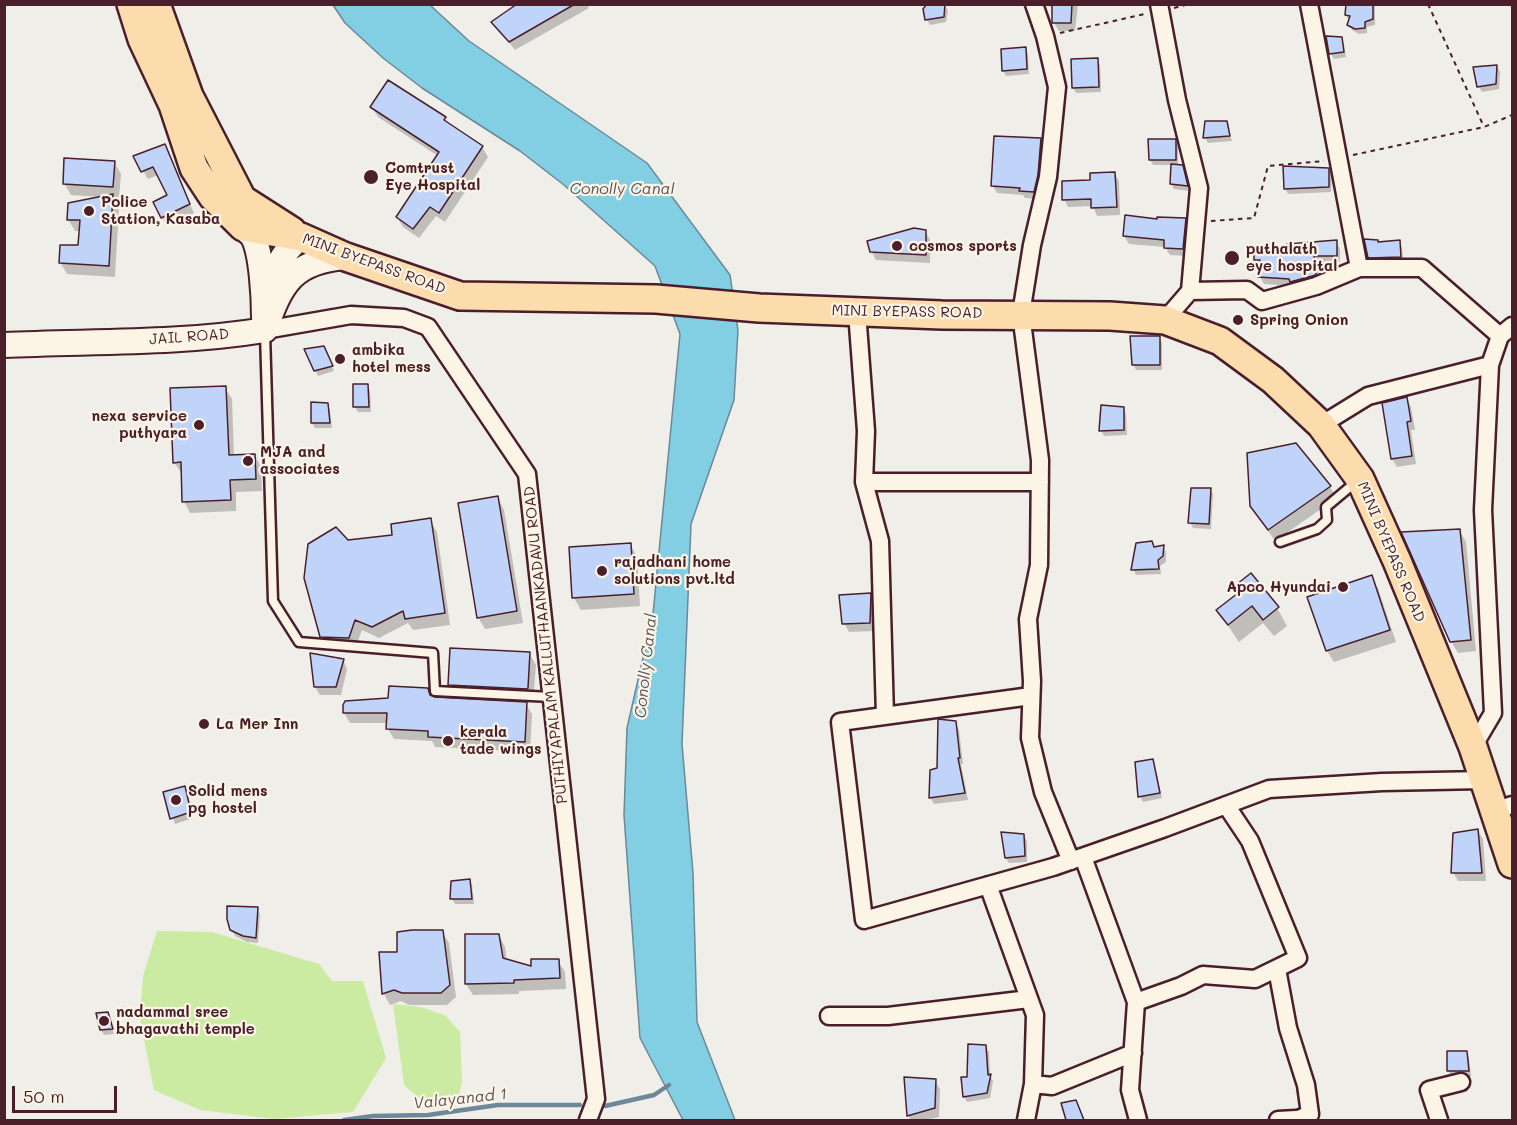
<!DOCTYPE html>
<style>
body{margin:0}
#map{position:relative;width:1517px;height:1125px;overflow:hidden;background:#f0eee9;font-family:Mali,sans-serif}
canvas{display:block}
.frame{position:absolute;inset:0;border:6px solid #4a1f2b;pointer-events:none}
.scale{position:absolute;left:12px;top:1086px;width:105px;height:27px;box-sizing:border-box;border:3px solid #4a1f2b;border-top:0;padding-left:8px;font-size:18px;line-height:21px;white-space:nowrap;color:#4a1f2b;-webkit-text-stroke:4px #fcf5e5;paint-order:stroke}
</style>
<div id="map">
<canvas width="1517" height="1125"></canvas>
<div class="frame"></div>
<div class="scale">50 m</div>
</div>
<script>
const ctx = document.querySelector('canvas').getContext('2d');
ctx.lineJoin = 'round';
function fill(path, color) {
  ctx.fillStyle = color;
  ctx.fill(path, 'evenodd');
}
function strokePath(path, color, width, dash) {
  ctx.strokeStyle = color;
  ctx.lineWidth = width;
  ctx.lineCap = dash ? 'butt' : 'round';
  ctx.setLineDash(dash || []);
  ctx.stroke(path);
}
function drawText(font, color, halo, rows, align = 'center') {
  ctx.font = font + ' Mali,sans-serif';
  ctx.lineWidth = 4.5;
  ctx.setLineDash([]);
  ctx.textBaseline = 'middle';
  ctx.strokeStyle = halo;
  ctx.fillStyle = color;
  for (const [text, x, y, turn = 0] of rows) {
    ctx.save();
    ctx.translate(x, y);
    ctx.rotate((+turn || 0) * Math.PI / 180);
    ctx.textAlign = isNaN(turn) ? turn : align;
    if (halo) ctx.strokeText(text, 0, 0);
    ctx.fillText(text, 0, 0);
    ctx.restore();
  }
}
fill(new Path2D(`
 M 157,931 L 212,932 L 319,964 L 332,981 L 363,981 L 386,1058 L 353,1112 L 274,1119 L 200,1110 L 154,1090 L 140,1019 L 143,976 Z
 M 393,1004 L 421,1007 L 446,1016 L 460,1032 L 462,1082 L 458,1099 L 424,1102 L 404,1085 Z`), '#cbeaa2');
const water = new Path2D(`
 M 333,5 L 430,5 L 469,41 L 647,163 L 730,275 L 738,330 L 734,400 L 691,524 L 682,744 L 693,873 L 697,1022 L 735,1120 L 683,1120 L 640,1038 L 624,815 L 627,728 L 653,614 L 680,334 L 655,266 L 564,185 L 520,151 L 422,88 L 383,58 L 345,23 Z`);
fill(water, '#82cee2');
strokePath(water, '#6c8899', 1.5);
fill(new Path2D(`
 M 520,4 L 587,4 L 589,8 L 515,50 L 493,22 Z
 M 1048,4 L 1078,4 L 1075,31 L 1059,31 L 1054,23 L 1054,10 Z
 M 1349,4 L 1375,4 L 1375,25 L 1367,27 L 1367,33 L 1359,34 L 1352,30 L 1346,14 Z
 M 945,5 L 948,11 L 946,22 L 930,25 L 927,20 Z
 M 1341,38 L 1344,44 L 1346,57 L 1334,59 L 1331,54 Z
 M 1025,49 L 1028,54 L 1029,74 L 1006,76 L 1003,70 Z
 M 1097,60 L 1100,65 L 1101,92 L 1076,93 L 1073,87 Z
 M 1497,66 L 1500,72 L 1499,89 L 1482,92 L 1479,86 Z
 M 372,107 L 444,118 L 449,126 L 482,147 L 488,157 L 445,222 L 436,216 L 419,238 L 403,227 L 397,217 L 438,156 L 378,117 Z
 M 1226,123 L 1232,141 L 1208,143 L 1205,138 Z
 M 1040,140 L 1045,147 L 1037,199 L 1025,198 L 1023,195 L 997,193 L 993,186 Z
 M 1175,141 L 1178,146 L 1178,166 L 1182,167 L 1185,172 L 1189,191 L 1174,189 L 1171,184 L 1173,165 L 1153,165 L 1150,159 Z
 M 165,146 L 194,213 L 167,226 L 162,217 L 169,196 L 158,175 L 148,179 L 135,157 Z
 M 114,162 L 121,174 L 119,198 L 113,198 L 119,207 L 115,277 L 67,274 L 60,262 L 80,247 L 81,231 L 75,231 L 68,219 L 101,197 L 71,195 L 64,183 Z
 M 1328,169 L 1332,175 L 1331,192 L 1288,194 L 1285,188 Z
 M 1114,173 L 1119,181 L 1120,215 L 1097,216 L 1093,206 L 1068,207 L 1064,199 L 1092,181 Z
 M 1185,219 L 1189,227 L 1187,256 L 1170,255 L 1165,247 L 1129,244 L 1124,236 L 1158,220 Z
 M 925,231 L 930,240 L 930,263 L 876,260 L 871,251 Z
 M 1336,242 L 1340,249 L 1340,262 L 1318,263 L 1319,282 L 1293,286 L 1264,284 L 1260,277 L 1259,267 L 1255,260 L 1289,250 Z
 M 1399,242 L 1402,247 L 1403,262 L 1372,262 L 1369,257 L 1378,244 Z
 M 1159,338 L 1162,343 L 1162,370 L 1136,370 L 1133,364 Z
 M 306,350 L 326,353 L 334,371 L 318,376 Z
 M 367,386 L 370,391 L 371,412 L 358,412 L 355,407 Z
 M 225,388 L 232,399 L 234,456 L 255,455 L 261,467 L 262,491 L 236,492 L 236,511 L 190,513 L 184,501 L 182,474 L 174,462 Z
 M 1407,399 L 1411,407 L 1415,430 L 1411,430 L 1416,464 L 1397,467 L 1392,459 Z
 M 327,405 L 330,410 L 332,428 L 315,428 L 312,423 Z
 M 1123,408 L 1126,414 L 1127,435 L 1104,436 L 1101,430 Z
 M 1295,444 L 1330,487 L 1337,498 L 1275,541 L 1251,506 Z
 M 1210,489 L 1213,494 L 1211,529 L 1193,528 L 1190,522 Z
 M 498,498 L 504,510 L 523,623 L 485,629 L 478,617 Z
 M 430,520 L 437,532 L 450,625 L 413,630 L 408,623 L 379,638 L 362,630 L 355,649 L 328,648 L 321,636 L 348,542 L 394,536 Z
 M 1459,530 L 1466,542 L 1476,651 L 1458,653 L 1451,641 Z
 M 630,545 L 637,556 L 640,606 L 581,610 L 574,598 L 571,549 Z
 M 1163,547 L 1166,552 L 1166,562 L 1160,566 L 1161,574 L 1136,575 L 1133,569 L 1154,548 Z
 M 1371,577 L 1378,588 L 1396,642 L 1334,662 L 1327,651 L 1309,597 Z
 M 1243,591 L 1277,608 L 1287,626 L 1274,636 L 1263,623 L 1239,642 L 1218,611 Z
 M 870,594 L 875,603 L 874,631 L 849,632 L 844,623 Z
 M 529,653 L 536,665 L 533,701 L 456,697 L 450,685 Z
 M 343,660 L 347,669 L 341,695 L 320,695 L 315,687 Z
 M 428,689 L 433,698 L 526,704 L 532,714 L 530,752 L 435,747 L 432,741 L 394,739 L 388,729 L 388,723 L 350,723 L 344,713 L 344,705 L 389,700 Z
 M 955,722 L 959,730 L 963,764 L 961,764 L 968,800 L 934,804 L 930,797 Z
 M 1152,760 L 1155,766 L 1162,798 L 1143,802 L 1140,796 Z
 M 184,787 L 187,793 L 193,818 L 175,824 L 165,794 Z
 M 1478,831 L 1483,839 L 1486,881 L 1458,881 L 1453,872 Z
 M 1023,835 L 1027,841 L 1027,862 L 1009,863 L 1006,858 Z
 M 469,880 L 472,885 L 474,904 L 455,904 L 452,899 L 453,882 Z
 M 257,909 L 260,914 L 258,943 L 247,942 L 235,936 L 232,930 Z
 M 442,932 L 449,943 L 456,997 L 447,1005 L 409,1005 L 401,1001 L 390,1005 L 384,994 L 380,954 L 399,953 Z
 M 499,935 L 505,947 L 507,961 L 533,968 L 558,961 L 565,972 L 566,989 L 519,991 L 519,994 L 473,995 L 466,984 Z
 M 107,1013 L 114,1034 L 104,1035 L 101,1030 Z
 M 985,1047 L 989,1052 L 990,1076 L 993,1081 L 990,1098 L 967,1102 L 964,1096 L 968,1078 Z
 M 1466,1052 L 1469,1058 L 1471,1076 L 1451,1076 L 1448,1071 L 1448,1053 Z
 M 906,1079 L 935,1081 L 940,1089 L 939,1117 L 926,1120 L 911,1120 L 908,1116 Z`), '#0003');
strokePath(new Path2D(`
 M 605,1106 L 654,1095 L 669,1085
 M 344,1120 L 373,1116 L 428,1115 L 498,1105 L 580,1105`), '#6c8899', 4.5);
const building = new Path2D(`
 M 517,4 L 575,4 L 509,42 L 491,22 Z
 M 927,4 L 945,4 L 944,17 L 925,20 L 923,9 Z
 M 1052,4 L 1072,4 L 1071,23 L 1052,23 Z
 M 1346,4 L 1373,4 L 1373,19 L 1365,22 L 1365,28 L 1355,29 L 1347,25 L 1350,16 L 1345,15 Z
 M 1326,36 L 1342,37 L 1344,52 L 1329,54 Z
 M 1026,47 L 1027,69 L 1002,71 L 1001,49 Z
 M 1098,58 L 1099,87 L 1072,88 L 1071,59 Z
 M 1497,65 L 1496,84 L 1477,87 L 1473,67 Z
 M 388,80 L 446,117 L 444,120 L 483,146 L 439,213 L 430,207 L 413,229 L 396,217 L 439,152 L 370,107 Z
 M 1205,121 L 1227,121 L 1230,136 L 1203,138 Z
 M 994,136 L 1041,138 L 1038,175 L 1034,192 L 1019,191 L 1020,188 L 991,186 Z
 M 1148,139 L 1176,139 L 1176,160 L 1149,160 Z
 M 165,144 L 190,204 L 161,218 L 153,202 L 167,195 L 153,167 L 141,172 L 133,156 Z
 M 64,158 L 115,161 L 113,187 L 63,184 Z
 M 1171,164 L 1183,165 L 1188,186 L 1170,184 Z
 M 1283,166 L 1329,168 L 1329,187 L 1284,189 Z
 M 1115,172 L 1117,207 L 1091,208 L 1091,199 L 1062,200 L 1062,181 L 1090,180 L 1090,173 Z
 M 113,194 L 109,266 L 59,263 L 60,245 L 78,245 L 80,220 L 67,220 L 68,203 Z
 M 1125,215 L 1157,219 L 1157,217 L 1186,218 L 1183,249 L 1164,248 L 1164,240 L 1123,236 Z
 M 914,228 L 926,230 L 926,255 L 870,252 L 867,241 Z
 M 1364,239 L 1378,240 L 1378,242 L 1400,240 L 1401,257 L 1368,258 Z
 M 1337,240 L 1337,256 L 1314,256 L 1316,275 L 1290,282 L 1289,279 L 1258,277 L 1260,260 L 1254,260 L 1254,247 L 1287,249 L 1287,244 Z
 M 1130,336 L 1160,336 L 1160,365 L 1132,365 Z
 M 324,346 L 333,366 L 314,371 L 304,349 Z
 M 353,384 L 368,384 L 369,407 L 353,407 Z
 M 226,386 L 229,455 L 255,454 L 256,479 L 230,480 L 231,500 L 182,502 L 181,462 L 173,463 L 170,388 Z
 M 1407,397 L 1411,421 L 1407,422 L 1412,456 L 1391,459 L 1382,403 Z
 M 311,402 L 328,403 L 330,423 L 311,423 Z
 M 1101,405 L 1124,407 L 1124,430 L 1099,431 Z
 M 1296,443 L 1331,486 L 1268,530 L 1250,506 L 1247,453 Z
 M 1191,488 L 1211,488 L 1209,524 L 1188,523 Z
 M 498,496 L 517,611 L 477,618 L 458,503 Z
 M 431,518 L 445,613 L 405,619 L 403,611 L 372,627 L 355,620 L 349,638 L 320,637 L 304,578 L 308,544 L 336,527 L 348,540 L 392,535 L 391,524 Z
 M 1460,529 L 1471,640 L 1450,642 L 1401,532 Z
 M 1152,541 L 1154,547 L 1164,545 L 1163,556 L 1158,560 L 1159,569 L 1131,570 L 1136,543 Z
 M 631,543 L 634,594 L 572,598 L 569,547 Z
 M 1251,573 L 1279,607 L 1263,620 L 1252,606 L 1228,625 L 1216,610 L 1242,590 L 1237,584 Z
 M 1372,575 L 1390,630 L 1326,651 L 1307,597 Z
 M 871,593 L 870,623 L 842,624 L 839,595 Z
 M 450,648 L 530,652 L 528,688 L 527,689 L 448,685 Z
 M 310,653 L 344,659 L 336,687 L 314,687 Z
 M 389,686 L 428,688 L 430,695 L 435,697 L 527,702 L 525,742 L 428,737 L 428,731 L 386,729 L 387,713 L 343,713 L 343,705 L 345,701 L 388,698 Z
 M 938,719 L 956,721 L 960,758 L 958,758 L 965,793 L 929,798 L 930,770 L 937,768 Z
 M 1153,759 L 1160,793 L 1138,797 L 1135,762 Z
 M 185,786 L 191,812 L 170,819 L 163,792 Z
 M 1478,829 L 1482,873 L 1451,873 L 1453,833 Z
 M 1001,832 L 1024,834 L 1025,856 L 1005,858 Z
 M 470,879 L 472,899 L 450,899 L 451,881 Z
 M 227,906 L 258,907 L 256,938 L 243,936 L 230,930 L 227,919 Z
 M 412,930 L 443,930 L 450,985 L 441,993 L 402,993 L 394,990 L 382,994 L 379,952 L 397,952 L 397,932 Z
 M 465,934 L 499,934 L 503,958 L 531,966 L 531,959 L 559,959 L 560,978 L 514,980 L 514,983 L 465,984 Z
 M 108,1012 L 113,1029 L 100,1030 L 96,1013 Z
 M 968,1044 L 986,1045 L 988,1075 L 991,1074 L 987,1093 L 963,1097 L 961,1077 L 967,1077 Z
 M 1447,1051 L 1467,1051 L 1469,1071 L 1447,1071 Z
 M 904,1077 L 936,1079 L 935,1108 L 907,1116 Z
 M 1076,1100 L 1084,1120 L 1066,1120 L 1061,1103 Z`);
fill(building, '#c0d4f9');
strokePath(building, '#4a1f2b', 1.5);
const lane = new Path2D(`
 M 265,333 L 273,601 L 299,642 L 433,653 L 435,691 L 551,697
 M 1280,542 L 1317,529 L 1327,520 L 1326,507 L 1357,481`);
const street = new Path2D(`
 M 1034,4 L 1045,36 L 1057,87 L 1048,177 L 1032,245 L 1021,314 L 1040,460 L 1039,565 L 1028,619 L 1032,681 L 1030,738 L 1043,792 L 1071,861
 M 1159,4 L 1177,100 L 1199,188 L 1190,291 L 1165,320
 M 1309,4 L 1359,268
 M 1190,291 L 1247,290 L 1262,301 L 1316,286 L 1359,268 L 1422,268 L 1500,336
 M 857,312 L 866,431 L 864,482 L 880,541 L 885,716
 M 265,330 L 351,315 L 404,318 L 428,327 L 527,474 L 596,1099 L 588,1120
 M 1490,365 L 1500,336 L 1512,326
 M 1321,425 L 1368,396 L 1490,365 L 1483,510 L 1493,713 L 1473,747
 M 864,482 L 1040,482
 M 1031,696 L 840,722 L 864,920 L 1053,867 L 1165,828 L 1269,789 L 1382,782 L 1484,780
 M 1494,811 L 1512,805
 M 1083,857 L 1136,1002 L 1181,986 L 1203,975 L 1255,979 L 1298,958 L 1250,841 L 1226,805
 M 988,885 L 1035,1015 L 1033,1084 L 1026,1120
 M 1277,969 L 1288,1028 L 1306,1085 L 1310,1114 L 1296,1120
 M 1136,1002 L 1130,1090 L 1138,1120
 M 829,1016 L 888,1016 L 1029,999
 M 1033,1084 L 1052,1086 L 1133,1053
 M 1278,1120 L 1296,1119
 M 1439,1120 L 1429,1090 L 1461,1082`);
const secondary = new Path2D(`
 M 243,227 C 246,230 251,234 253,237 C 262,254 264,299 264,318
 M 269,301 C 274,273 279,254 301,237
 M 265,330 C 281,283 293,261 346,257
 M 4,345 C 91,341 179,344 265,330`);
const primary = new Path2D(`
 M 131,4 L 142,39 L 173,105 L 194,168 L 213,197 L 243,227 L 301,237 L 346,257 L 460,296 L 656,299 L 759,308 L 942,315 L 1110,316 L 1165,320 L 1220,341 L 1273,380 L 1321,425 L 1360,479 L 1397,561 L 1473,747 L 1512,864
 M 156,4 L 189,96 L 242,199 L 292,231`);
strokePath(lane, '#4a1f2b', 13);
strokePath(street, '#4a1f2b', 21);
strokePath(secondary, '#4a1f2b', 28);
strokePath(primary, '#4a1f2b', 32);
strokePath(new Path2D(`
 M 1428,4 L 1484,127
 M 1174,8 L 1189,4
 M 1060,33 L 1145,14
 M 1353,155 L 1484,127 L 1512,115
 M 1211,221 L 1254,218 L 1268,166 L 1324,161`), '#4a1f2b', 2, [4.5, 4.5]);
strokePath(lane, '#fcf5e5', 8);
strokePath(street, '#fcf5e5', 16);
strokePath(secondary, '#fcf5e5', 24);
strokePath(primary, '#fcdcac', 27);
for (const [x, y, r, color] of [
 [371,177,8,"#4a1f2b"],
 [89,211,6,"#4a1f2b"],
 [897,246,6,"#4a1f2b"],
 [1232,258,8,"#4a1f2b"],
 [1238,320,6,"#4a1f2b"],
 [340,359,6,"#4a1f2b"],
 [199,425,6,"#4a1f2b"],
 [248,461,6,"#4a1f2b"],
 [602,571,6,"#4a1f2b"],
 [1343,587,6,"#4a1f2b"],
 [204,724,6,"#4a1f2b"],
 [448,741,6,"#4a1f2b"],
 [176,800,6,"#4a1f2b"],
 [104,1021,6,"#4a1f2b"]
]) {
  const dot = new Path2D();
  dot.arc(x, y, r, 0, 2 * Math.PI);
  ctx.fillStyle = color;
  ctx.fill(dot);
  strokePath(dot, '#fcf5e5', 2);
}
drawText('bold 15px', '#4a1f2b', '#fcf5e5', [
 ["Comtrust",385,168],
 ["Eye Hospital",385,185],
 ["Police",101,202],
 ["Station, Kasaba",101,219],
 ["cosmos sports",909,246],
 ["puthalath",1246,249],
 ["eye hospital",1246,266],
 ["Spring Onion",1250,320],
 ["ambika",352,350],
 ["hotel mess",352,367],
 ["nexa service",187,416,"right"],
 ["puthyara",187,433,"right"],
 ["MJA and",260,452],
 ["associates",260,469],
 ["rajadhani home",614,562],
 ["solutions pvt.ltd",614,579],
 ["Apco Hyundai",1331,587,"right"],
 ["La Mer Inn",216,724],
 ["kerala",460,732],
 ["tade wings",460,749],
 ["Solid mens",188,791],
 ["pg hostel",188,808],
 ["nadammal sree",116,1012],
 ["bhagavathi temple",116,1029]
], 'left');
drawText('15px', '#4a1f2b', '#fcf5e5', [
 ["MINI BYEPASS ROAD",374,264,20],
 ["MINI BYEPASS ROAD",907,312,1],
 ["JAIL ROAD",189,337,-4],
 ["MINI BYEPASS ROAD",1391,552,67],
 ["PUTHIYAPALAM KALLUTHAANKADAVU ROAD",546,645,-96]
]);
drawText('italic 16px', '#5b5462', '#fcf5e5', [
 ["Conolly Canal",622,189],
 ["Conolly Canal",646,666,-84],
 ["Valayanad 1",460,1099,-6]
]);
</script>
